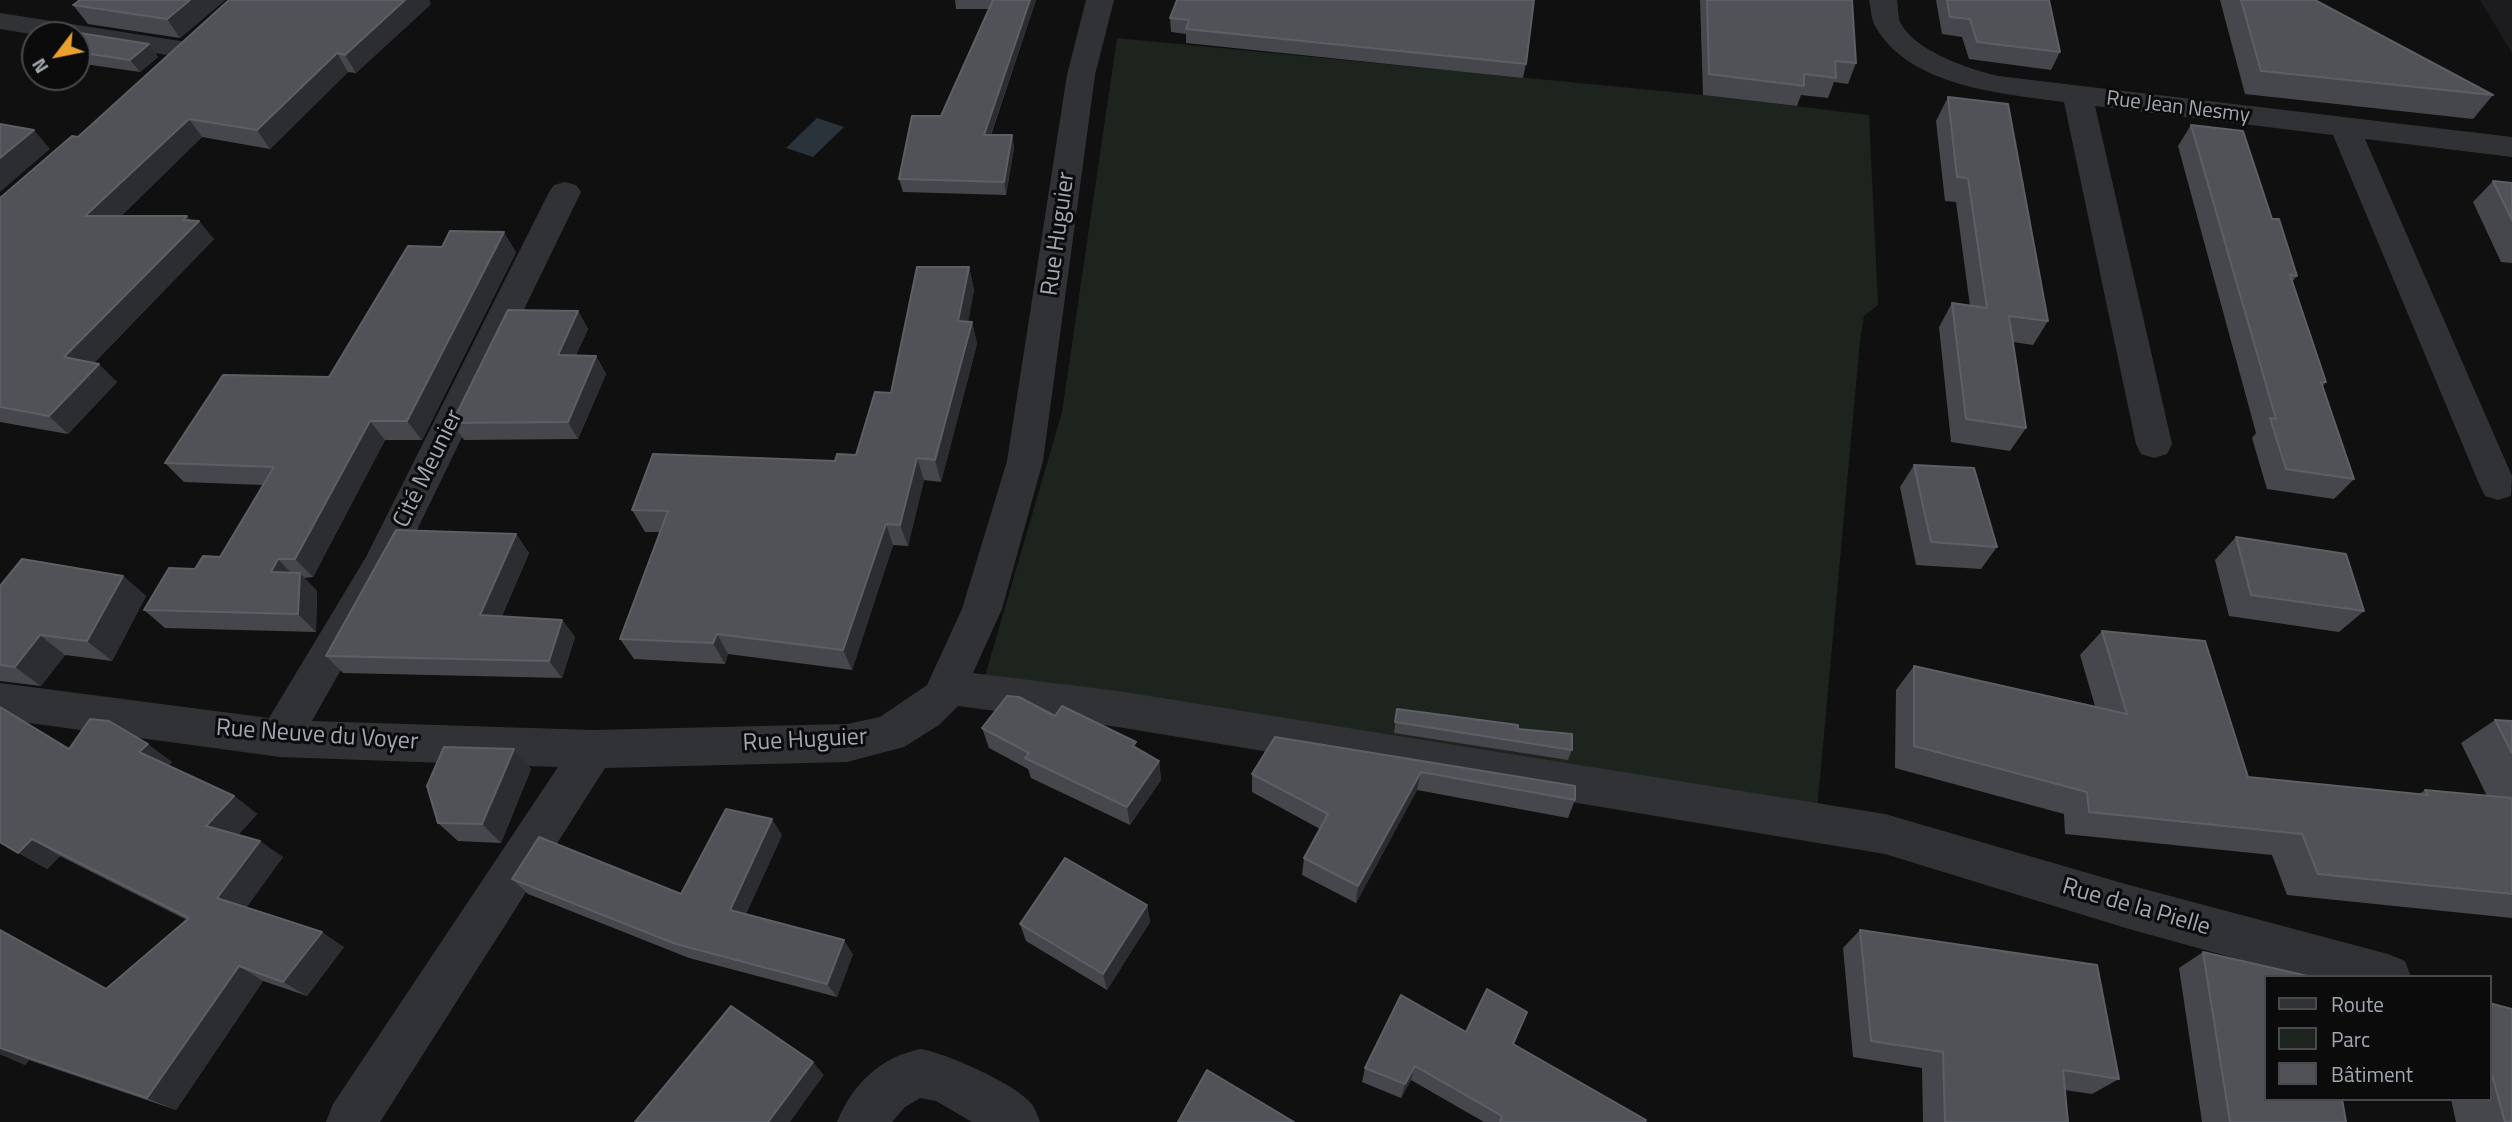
<!DOCTYPE html>
<meta charset="utf-8">
<style>
body{margin:0}
#map{position:relative;width:2512px;height:1122px;overflow:hidden;background:#101011;font-family:"Titillium Web",sans-serif}
canvas{display:block}
.legend{position:absolute;left:2264px;top:975px;width:228px;height:126px;box-sizing:border-box;background:#0b0b0c;border:2px solid #47494e;margin:0;padding:9px 12px;list-style:none;font-size:21px;color:#a1a7b2}
.legend li{display:flex;align-items:center;gap:14px;height:35px}
.legend b{width:35px;border:2px solid #47494e}
.north{position:absolute;left:21px;top:21px;width:70px;height:70px;box-sizing:border-box;background:#0b0b0c;border:2px solid #47494e;border-radius:50%;rotate:238deg;font-size:19px;font-weight:700;line-height:28px;text-align:center;color:#a1a7b2}
.north::after{content:'';display:block;margin:auto;width:24px;height:32px;background:#eaa12f;clip-path:polygon(50% 0,100% 100%,50% 72%,0 100%)}
</style>
<div id="map">
<canvas width="2512" height="1122"></canvas>
<ul class="legend">
<li><b style="height:9px;background:#313236"></b>Route</li>
<li><b style="height:19px;background:#1c241d"></b>Parc</li>
<li><b style="height:19px;background:#505257"></b>Bâtiment</li>
</ul>
<div class="north">N</div>
</div>
<script>
const ctx = document.querySelector('canvas').getContext('2d');
ctx.lineJoin = 'round';
function fill(path, color) {
  ctx.fillStyle = color;
  ctx.fill(path, 'evenodd');
}
function strokePath(path, color, width, dash) {
  ctx.strokeStyle = color;
  ctx.lineWidth = width;
  ctx.lineCap = dash ? 'butt' : 'round';
  ctx.setLineDash(dash || []);
  ctx.stroke(path);
}
function drawText(font, color, halo, rows, align = 'center') {
  ctx.font = font + ' "Titillium Web",sans-serif';
  ctx.lineWidth = 6;
  ctx.setLineDash([]);
  ctx.textBaseline = 'middle';
  ctx.strokeStyle = halo;
  ctx.fillStyle = color;
  for (const [text, x, y, turn = 0] of rows) {
    ctx.save();
    ctx.translate(x, y);
    ctx.rotate((+turn || 0) * Math.PI / 180);
    ctx.textAlign = isNaN(turn) ? turn : align;
    if (halo) ctx.strokeText(text, 0, 0);
    ctx.fillText(text, 0, 0);
    ctx.restore();
  }
}
fill(new Path2D(`
 M 2480,0 L 2512,0 L 2512,53 Z`), '#1c1c1e');
fill(new Path2D(`
 M 1117,38 L 1703,95 L 1869,115 L 1878,305 L 1864,316 L 1860,341 L 1817,811 L 985,676 L 1062,412 Z`), '#1c241d');
fill(new Path2D(`
 M 817,118 L 844,127 L 813,157 L 786,148 Z`), '#2a3339');
fill(new Path2D(`
 M 1086,0 L 1114,0 L 1095,75 L 1043,461 L 1002,609 L 973,673 L 1118,691 L 1885,814 L 2129,885 L 2388,954 L 2405,961 L 2411,977 L 2303,977 L 2129,929 L 1885,854 L 1118,727 L 958,706 L 939,725 L 904,747 L 847,762 L 605,768 L 380,1122 L 326,1122 L 333,1104 L 558,767 L 280,757 L 0,719 L 0,683 L 269,718 L 366,557 L 549,192 L 554,185 L 565,182 L 576,185 L 581,192 L 399,567 L 312,721 L 593,730 L 847,724 L 880,717 L 927,685 L 962,609 L 1007,461 L 1067,75 Z
 M 1869,0 L 1897,0 C 1898,6 1898,16 1900,22 C 1914,51 1969,69 1998,76 L 2512,137 L 2512,157 L 2365,139 L 2512,476 L 2511,496 L 2498,500 L 2485,496 L 2480,486 L 2333,135 L 2095,106 L 2172,444 L 2167,454 L 2154,458 L 2141,454 L 2136,444 L 2064,102 C 2004,94 1909,87 1875,26 C 1871,19 1871,8 1869,0 Z
 M 0,13 L 187,42 L 197,44 L 201,50 L 197,56 L 187,58 L 77,41 L 77,35 L 37,35 L 0,29 Z
 M 920,1049 C 944,1052 1021,1086 1033,1106 C 1036,1111 1038,1117 1040,1122 L 972,1122 L 936,1101 L 920,1098 L 905,1107 L 892,1122 L 837,1122 C 853,1084 879,1058 920,1049 Z`), '#313236');
fill(new Path2D(`
 M 80,0 L 225,0 L 180,38 L 88,24 L 73,5 Z
 M 955,0 L 1036,0 L 991,135 L 1012,135 L 1014,148 L 1006,195 L 903,192 L 899,179 L 941,116 L 989,9 L 956,9 Z
 M 1700,0 L 1852,0 L 1856,63 L 1848,84 L 1834,82 L 1828,98 L 1801,95 L 1797,106 L 1703,95 Z
 M 1936,0 L 2049,0 L 2060,52 L 2051,70 L 1969,59 L 1962,37 L 1942,34 Z
 M 2220,0 L 2315,0 L 2493,95 L 2473,119 L 2245,94 Z
 M 431,4 L 356,73 L 348,72 L 270,149 L 202,137 L 121,216 L 191,220 L 214,239 L 94,363 L 117,382 L 68,434 L 0,422 L 0,198 Z
 M 1170,18 L 1526,64 L 1523,78 L 1186,43 L 1186,34 L 1171,32 Z
 M 65,25 L 70,31 L 149,44 L 158,57 L 140,72 L 77,63 L 77,35 L 48,35 Z
 M 1948,97 L 2048,321 L 2033,345 L 2013,342 L 2026,428 L 2010,451 L 1951,442 L 1939,327 L 1952,303 L 1970,306 L 1956,202 L 1945,201 L 1936,121 Z
 M 2191,125 L 2272,219 L 2297,276 L 2292,282 L 2326,382 L 2323,386 L 2354,479 L 2334,499 L 2267,489 L 2252,438 L 2256,433 L 2178,146 Z
 M 2493,181 L 2512,183 L 2512,263 L 2501,262 L 2473,202 Z
 M 516,252 L 422,440 L 385,440 L 313,577 L 304,578 L 317,591 L 316,632 L 165,628 L 144,610 L 195,569 L 220,557 L 263,485 L 184,482 L 165,463 L 329,377 Z
 M 969,267 L 974,290 L 968,321 L 972,322 L 977,344 L 941,482 L 924,480 L 908,546 L 893,545 L 852,670 L 728,654 L 725,664 L 634,659 L 620,639 L 660,532 L 645,532 L 632,510 L 856,455 L 891,393 Z
 M 578,311 L 588,329 L 576,355 L 596,356 L 606,374 L 578,439 L 464,440 L 452,423 Z
 M 1914,465 L 1997,547 L 1981,569 L 1916,565 L 1900,487 Z
 M 516,534 L 529,553 L 502,616 L 562,620 L 575,637 L 562,678 L 343,673 L 326,656 Z
 M 2236,537 L 2364,611 L 2339,632 L 2229,616 L 2215,560 Z
 M 123,576 L 146,596 L 112,661 L 65,655 L 41,686 L 0,681 L 0,586 Z
 M 2102,631 L 2248,777 L 2419,794 L 2425,790 L 2487,796 L 2461,743 L 2495,720 L 2512,721 L 2512,918 L 2287,895 L 2272,855 L 2065,834 L 2064,814 L 1895,768 L 1896,690 L 1914,666 L 2095,706 L 2080,655 Z
 M 1397,709 L 1518,729 L 1572,750 L 1568,760 L 1394,733 Z
 M 1055,716 L 1137,748 L 1159,761 L 1161,780 L 1130,825 L 1031,778 L 1028,769 L 989,748 L 982,728 Z
 M 1275,737 L 1575,800 L 1568,818 L 1417,790 L 1356,903 L 1302,875 L 1304,858 L 1320,829 L 1252,792 L 1252,774 Z
 M 69,749 L 172,762 L 168,766 L 234,796 L 257,814 L 238,835 L 283,857 L 246,907 L 344,947 L 307,996 L 263,981 L 176,1110 L 29,1060 L 25,1065 L 0,1054 L 0,929 L 107,988 L 187,920 L 60,856 L 47,869 L 0,842 Z
 M 514,749 L 531,769 L 501,843 L 458,841 L 438,823 Z
 M 782,835 L 746,914 L 853,954 L 837,997 L 689,958 L 528,894 L 512,879 L 681,894 Z
 M 1147,905 L 1150,922 L 1107,990 L 1026,941 L 1020,924 Z
 M 1860,930 L 2119,1079 L 2092,1094 L 2065,1090 L 2068,1122 L 1923,1122 L 1922,1068 L 1853,1057 L 1843,948 Z
 M 2203,952 L 2346,1122 L 2202,1122 L 2179,968 Z
 M 2489,1003 L 2512,1122 L 2456,1122 L 2451,1099 L 2489,1099 Z
 M 1466,1032 L 1513,1044 L 1645,1122 L 1484,1122 L 1411,1080 L 1401,1098 L 1362,1082 L 1365,1068 Z`), '#46474c');
fill(new Path2D(`
 M 190,0 L 225,0 L 180,38 L 167,19 Z
 M 405,0 L 429,0 L 431,4 L 356,73 L 345,55 Z
 M 1030,0 L 1036,0 L 986,148 L 984,135 Z
 M 149,44 L 158,57 L 140,72 L 130,60 Z
 M 337,53 L 348,72 L 270,149 L 257,130 Z
 M 189,119 L 202,137 L 101,235 L 85,216 Z
 M 34,130 L 50,149 L 0,192 L 0,158 Z
 M 1012,135 L 1014,148 L 1006,195 L 1004,182 Z
 M 187,216 L 195,225 L 199,221 L 214,239 L 82,375 L 64,357 Z
 M 504,232 L 516,252 L 422,440 L 407,421 Z
 M 969,267 L 974,290 L 964,344 L 958,321 Z
 M 578,311 L 588,329 L 568,372 L 558,355 Z
 M 972,322 L 977,344 L 941,482 L 935,460 Z
 M 596,356 L 606,374 L 578,439 L 568,422 Z
 M 99,364 L 117,382 L 68,434 L 49,416 Z
 M 370,421 L 385,440 L 313,577 L 295,559 Z
 M 917,458 L 924,480 L 908,546 L 900,525 Z
 M 886,524 L 893,545 L 852,670 L 843,650 Z
 M 516,534 L 529,553 L 495,632 L 480,615 Z
 M 278,559 L 296,578 L 271,572 Z
 M 300,573 L 317,591 L 316,632 L 298,614 Z
 M 123,576 L 146,596 L 112,661 L 87,641 Z
 M 562,620 L 575,637 L 562,678 L 549,661 Z
 M 717,634 L 728,654 L 725,664 L 713,643 Z
 M 40,635 L 65,655 L 41,686 L 15,667 Z
 M 148,744 L 172,762 L 163,770 L 139,752 Z
 M 514,749 L 531,769 L 501,843 L 482,824 Z
 M 1159,761 L 1161,780 L 1130,825 L 1127,807 Z
 M 1421,772 L 1417,790 L 1356,903 L 1358,886 Z
 M 234,796 L 257,814 L 230,843 L 206,826 Z
 M 772,819 L 782,835 L 741,925 L 730,910 Z
 M 32,839 L 60,856 L 47,869 L 18,853 Z
 M 260,841 L 283,857 L 242,914 L 217,898 Z
 M 1147,905 L 1150,922 L 1107,990 L 1103,974 Z
 M 0,929 L 134,1003 L 106,989 L 0,930 Z
 M 322,932 L 344,947 L 307,996 L 283,982 Z
 M 844,940 L 853,954 L 837,997 L 827,984 Z
 M 239,966 L 263,981 L 176,1110 L 147,1098 Z
 M 0,1048 L 29,1060 L 25,1065 L 0,1054 Z
 M 813,1062 L 824,1075 L 790,1122 L 768,1122 Z
 M 1415,1066 L 1411,1080 L 1401,1098 L 1405,1084 Z`), '#2c2d30');
const building = new Path2D(`
 M 80,0 L 190,0 L 167,19 L 73,5 Z
 M 229,0 L 405,0 L 345,55 L 337,53 L 257,130 L 189,119 L 85,216 L 187,216 L 183,220 L 199,221 L 64,357 L 99,364 L 49,416 L 0,407 L 0,198 L 72,136 L 78,137 Z
 M 993,0 L 1030,0 L 984,135 L 1012,135 L 1004,182 L 899,179 L 912,116 L 941,116 Z
 M 1177,0 L 1534,0 L 1526,64 L 1186,29 L 1189,20 L 1170,18 Z
 M 1707,0 L 1852,0 L 1856,63 L 1835,61 L 1836,78 L 1804,74 L 1804,86 L 1709,74 Z
 M 1947,0 L 2049,0 L 2060,52 L 1977,42 L 1970,19 L 1950,17 Z
 M 2241,0 L 2315,0 L 2493,95 L 2261,71 Z
 M 61,25 L 65,25 L 67,31 L 149,44 L 130,60 L 77,52 L 77,35 L 48,35 Z
 M 1948,97 L 2008,104 L 2048,321 L 2009,316 L 2026,428 L 1966,419 L 1952,303 L 1987,308 L 1968,178 L 1957,177 Z
 M 0,124 L 34,130 L 0,158 Z
 M 2191,125 L 2243,131 L 2272,219 L 2279,219 L 2297,276 L 2290,275 L 2326,382 L 2321,382 L 2354,479 L 2286,469 L 2270,418 L 2276,419 Z
 M 2493,181 L 2512,183 L 2512,220 Z
 M 450,231 L 504,232 L 407,421 L 370,421 L 295,559 L 278,559 L 271,572 L 300,573 L 298,614 L 144,610 L 169,568 L 195,569 L 203,556 L 220,557 L 274,467 L 165,463 L 223,375 L 329,377 L 408,246 L 442,247 Z
 M 917,267 L 969,267 L 958,321 L 972,322 L 935,460 L 917,458 L 900,525 L 886,524 L 843,650 L 717,634 L 713,643 L 620,639 L 668,511 L 632,510 L 653,454 L 835,461 L 837,454 L 856,455 L 875,392 L 891,393 Z
 M 508,310 L 578,311 L 558,355 L 596,356 L 568,422 L 452,423 Z
 M 1914,465 L 1974,468 L 1997,547 L 1931,542 Z
 M 396,530 L 516,534 L 480,615 L 562,620 L 549,661 L 326,656 Z
 M 2236,537 L 2346,554 L 2364,611 L 2251,595 Z
 M 22,559 L 123,576 L 87,641 L 40,635 L 15,667 L 0,665 L 0,586 Z
 M 2102,631 L 2205,641 L 2248,777 L 2428,795 L 2425,790 L 2512,798 L 2512,894 L 2318,874 L 2302,834 L 2089,812 L 2087,792 L 1914,746 L 1914,666 L 2127,714 Z
 M 1007,696 L 1019,697 L 1055,716 L 1062,706 L 1136,742 L 1133,746 L 1159,761 L 1127,807 L 1025,758 L 1029,753 L 982,728 Z
 M 0,707 L 69,749 L 90,719 L 109,721 L 148,744 L 139,752 L 234,796 L 206,826 L 260,841 L 217,898 L 322,932 L 283,982 L 239,966 L 147,1098 L 0,1048 L 0,930 L 106,989 L 189,918 L 32,839 L 18,853 L 0,842 Z
 M 1397,709 L 1518,725 L 1518,729 L 1572,734 L 1572,750 L 1395,722 Z
 M 2495,720 L 2512,721 L 2512,753 Z
 M 1275,737 L 1575,786 L 1575,800 L 1421,772 L 1358,886 L 1304,858 L 1328,814 L 1252,774 Z
 M 444,747 L 514,749 L 482,824 L 438,823 L 427,786 Z
 M 726,809 L 772,819 L 730,910 L 844,940 L 827,984 L 676,944 L 512,879 L 539,837 L 681,894 Z
 M 1065,858 L 1147,905 L 1103,974 L 1020,924 Z
 M 1860,930 L 2097,965 L 2119,1079 L 2063,1070 L 2068,1122 L 1945,1122 L 1943,1052 L 1871,1041 Z
 M 2203,952 L 2312,977 L 2265,977 L 2265,1099 L 2342,1099 L 2346,1122 L 2230,1122 Z
 M 1487,989 L 1527,1012 L 1513,1044 L 1646,1120 L 1645,1122 L 1500,1122 L 1502,1116 L 1415,1066 L 1405,1084 L 1365,1068 L 1401,995 L 1466,1032 Z
 M 2489,1003 L 2512,1009 L 2512,1122 L 2505,1122 L 2489,1064 Z
 M 731,1006 L 813,1062 L 768,1122 L 635,1122 Z
 M 1207,1070 L 1294,1122 L 1178,1122 Z`);
fill(building, '#505257');
strokePath(building, '#5c5f65', 2);
drawText('21px', '#a1a7b2', '#0b0b0c', [
 ["Rue Jean Nesmy",2178,108,7]
]);
drawText('24px', '#a1a7b2', '#0b0b0c', [
 ["Rue Huguier",1059,234,-82],
 ["Cité Meunier",429,469,-64],
 ["Rue Neuve du Voyer",317,736,4],
 ["Rue Huguier",805,741,-3],
 ["Rue de la Pielle",2136,908,16]
]);
</script>
